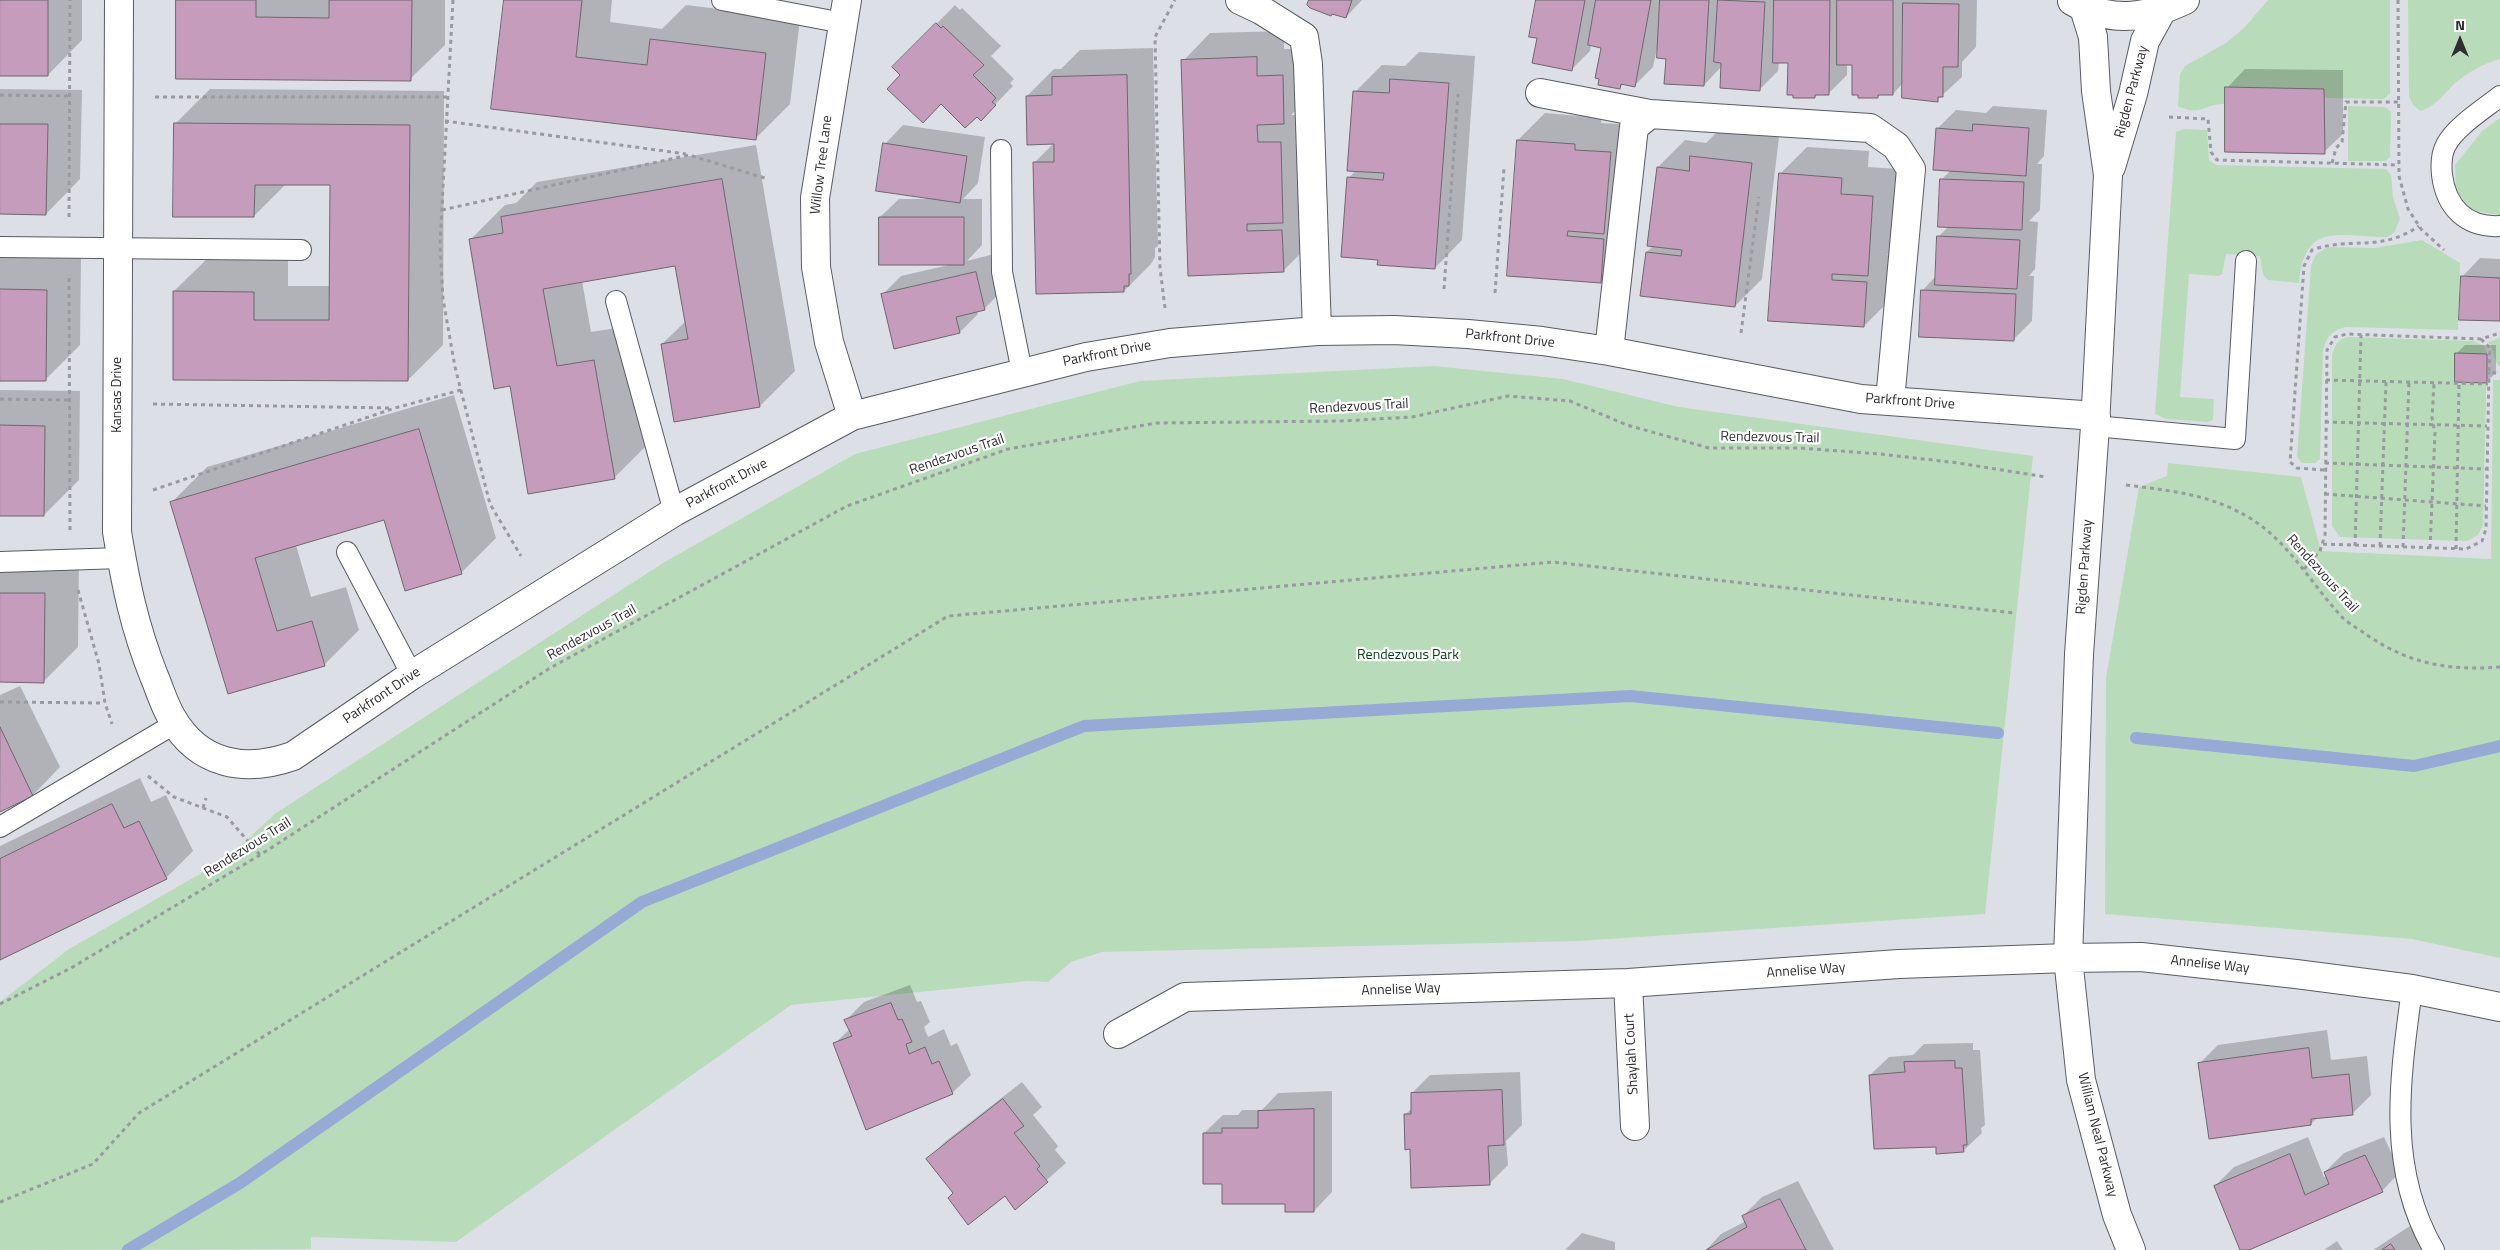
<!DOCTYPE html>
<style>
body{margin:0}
#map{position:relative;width:2500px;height:1250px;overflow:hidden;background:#dddfe6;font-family:"Titillium Web",sans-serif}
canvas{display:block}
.north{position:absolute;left:2435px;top:15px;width:50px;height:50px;-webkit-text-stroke:4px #fff;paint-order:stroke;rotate:0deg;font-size:14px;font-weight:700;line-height:20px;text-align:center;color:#2e2e31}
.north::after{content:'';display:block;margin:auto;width:18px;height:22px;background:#2e2e31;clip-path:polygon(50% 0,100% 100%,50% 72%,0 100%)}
</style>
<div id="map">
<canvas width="2500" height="1250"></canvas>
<div class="north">N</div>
</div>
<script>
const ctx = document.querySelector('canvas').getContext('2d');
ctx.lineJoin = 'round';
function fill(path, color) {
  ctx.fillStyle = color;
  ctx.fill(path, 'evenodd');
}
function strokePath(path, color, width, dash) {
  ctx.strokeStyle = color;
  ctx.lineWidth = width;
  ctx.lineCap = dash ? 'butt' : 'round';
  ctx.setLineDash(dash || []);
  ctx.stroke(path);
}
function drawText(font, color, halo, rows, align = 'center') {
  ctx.font = font + ' "Titillium Web",sans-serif';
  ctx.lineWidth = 4.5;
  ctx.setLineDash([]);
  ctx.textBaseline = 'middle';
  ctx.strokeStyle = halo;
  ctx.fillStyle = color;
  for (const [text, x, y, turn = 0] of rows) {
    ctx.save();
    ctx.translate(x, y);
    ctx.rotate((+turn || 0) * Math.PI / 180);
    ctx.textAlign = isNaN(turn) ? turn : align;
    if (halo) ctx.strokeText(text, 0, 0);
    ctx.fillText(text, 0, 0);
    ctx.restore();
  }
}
fill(new Path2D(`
 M 2268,0 L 2390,0 L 2390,93 L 2384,99 L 2324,98 L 2324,89 L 2226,87 L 2225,104 C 2202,104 2202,117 2178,106 L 2180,74 L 2185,66 L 2226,43 L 2245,27 Z
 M 2408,0 L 2500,0 L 2500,59 C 2483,64 2468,72 2454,84 C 2443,95 2435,107 2420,111 L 2413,105 L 2409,96 Z
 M 2348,106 L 2385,107 L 2391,112 L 2390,157 L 2385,161 L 2348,161 Z
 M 2500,118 L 2500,215 L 2473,211 L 2456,191 L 2455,165 L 2482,131 Z
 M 2184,129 L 2207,130 L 2209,160 L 2216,165 L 2386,169 L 2391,175 L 2393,197 L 2400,219 L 2394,233 L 2387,237 C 2340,237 2304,220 2299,283 L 2268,280 L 2263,275 L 2260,256 L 2226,254 L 2222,274 L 2218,276 L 2189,274 L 2180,397 L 2214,399 L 2213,420 L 2208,422 L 2166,419 L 2155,414 L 2176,132 Z
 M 2422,240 L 2460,263 L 2458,330 L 2346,327 C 2332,330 2326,337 2323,351 L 2320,459 L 2315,463 L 2302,463 L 2297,457 L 2311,266 L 2316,254 L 2328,247 L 2375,248 Z
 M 2347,337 L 2473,341 L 2484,346 L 2487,353 L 2483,525 L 2478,535 L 2467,541 L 2340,537 L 2332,526 L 2332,356 C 2334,346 2337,340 2347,337 Z
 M 2500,338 L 2500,367 C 2492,359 2495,350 2488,342 Z
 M 1434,366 L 1563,379 L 1679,407 L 2033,456 L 1985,914 L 1578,941 L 1102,952 L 1071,962 L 1048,982 L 1028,981 L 791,1005 L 456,1242 L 311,1237 L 311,1249 L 0,1250 L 0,1002 L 69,949 L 226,859 L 276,813 L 663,563 L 855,454 L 1140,381 Z
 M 2493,380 L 2500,380 L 2500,958 L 2412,939 L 2105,914 L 2106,678 L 2139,487 L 2167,476 L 2168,463 L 2301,477 L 2321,551 L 2491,559 Z`), '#b8dcb9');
fill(new Path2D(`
 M 0,0 L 82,0 L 82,40 L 48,75 L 0,75 Z
 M 177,0 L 445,0 L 445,45 L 410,79 Z
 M 505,0 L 612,0 L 610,22 L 662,29 L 686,5 L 800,19 L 790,104 L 755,139 L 492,108 Z
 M 1310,0 L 1362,0 L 1346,17 Z
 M 1537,0 L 1977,0 L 1976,47 L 1962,62 L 1962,77 L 1937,100 L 1903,83 L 1893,94 L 1881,94 L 1878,97 L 1853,63 L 1847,63 L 1847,75 L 1829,93 L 1819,93 L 1815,97 L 1789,61 L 1779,61 L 1778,71 L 1760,89 L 1722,66 L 1704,85 L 1657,49 L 1653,67 L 1635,85 L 1624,83 L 1620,87 L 1602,47 L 1591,45 L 1590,51 L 1571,70 L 1538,37 Z
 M 955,5 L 960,10 L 962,8 L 1001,46 L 991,56 L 1014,79 L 1010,83 L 1013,86 L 981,119 L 977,115 L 941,103 L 894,67 Z
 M 1284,31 L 1284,49 L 1309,49 L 1311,96 L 1291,115 L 1307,115 L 1310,244 L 1283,271 L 1189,274 L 1183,61 L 1210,33 Z
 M 1153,48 L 1158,246 L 1155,248 L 1155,257 L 1151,264 L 1124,291 L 1034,163 L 1054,143 L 1027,96 L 1054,69 L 1061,69 L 1080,50 Z
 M 1419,52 L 1475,56 L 1462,240 L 1435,268 L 1379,259 L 1349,178 L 1356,170 L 1355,92 L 1382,65 L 1405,66 Z
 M 2245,69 L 2343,70 L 2343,134 L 2324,152 L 2227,88 Z
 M 0,89 L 82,90 L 80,179 L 46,214 L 0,213 Z
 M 210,89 L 444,91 L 443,345 L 408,380 L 174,291 L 209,257 L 288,257 L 288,286 L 330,286 L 331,184 L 286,184 L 254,216 L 175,124 Z
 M 1993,106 L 2047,110 L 2044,156 L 2037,164 L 2042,164 L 2040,210 L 2029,221 L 2038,222 L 2035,269 L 2029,276 L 2034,276 L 2032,321 L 2014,339 L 1922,291 L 1936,276 L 1938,237 L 1949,226 L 1942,179 L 1951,170 L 1937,129 L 1956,110 L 1986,113 Z
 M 1545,113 L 1602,118 L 1601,123 L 1637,125 L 1628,254 L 1600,282 L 1508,275 L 1518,140 Z
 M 903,125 L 985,137 L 978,183 L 963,199 L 982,199 L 982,245 L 967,261 L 994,254 L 1003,290 L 984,309 L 977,310 L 978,314 L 960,332 L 882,295 L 901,276 L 949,265 L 880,217 L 899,199 L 926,199 L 885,144 Z
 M 1719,130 L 1779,137 L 1762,279 L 1735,306 L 1647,252 L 1654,245 L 1658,167 L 1685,140 L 1706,143 Z
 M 756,145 L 795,371 L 760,406 L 675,420 L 662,344 L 686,321 L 676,265 L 582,281 L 591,332 L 629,326 L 649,443 L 614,478 L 511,385 L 470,240 L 505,205 L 516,203 L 537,182 Z
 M 1807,147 L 1869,151 L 1868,167 L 1900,169 L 1895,247 L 1887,255 L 1893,255 L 1891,299 L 1864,326 L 1770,320 L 1780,174 Z
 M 0,255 L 81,255 L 80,345 L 45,380 L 0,379 Z
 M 2480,258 L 2500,259 L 2500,320 L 2462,277 Z
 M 2465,345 L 2496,345 L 2496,373 L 2486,382 L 2456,354 Z
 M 0,390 L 80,391 L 79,480 L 44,515 L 0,515 Z
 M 454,395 L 496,538 L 461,573 L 384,519 L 296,545 L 311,597 L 346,587 L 359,630 L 324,665 L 228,693 L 172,502 L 207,467 Z
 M 0,558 L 79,559 L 78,647 L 43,682 L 0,681 Z
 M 20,686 L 60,767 L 33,795 L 0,810 L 0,695 Z
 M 140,778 L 151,802 L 166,795 L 193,851 L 166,878 L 0,959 L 0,846 Z
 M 910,985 L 917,1002 L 921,1001 L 930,1022 L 924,1027 L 928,1037 L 944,1029 L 951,1046 L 957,1043 L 971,1075 L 952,1093 L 835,1043 L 850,1029 L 846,1020 L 864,1002 Z
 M 2327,1030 L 2331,1060 L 2367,1056 L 2371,1095 L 2353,1113 L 2318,1117 L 2311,1124 L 2200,1063 L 2218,1045 Z
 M 1973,1043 L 1973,1050 L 1980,1050 L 1985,1125 L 1981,1128 L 1982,1133 L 1963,1151 L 1937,1145 L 1870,1075 L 1889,1057 L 1913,1055 L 1924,1044 Z
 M 1520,1072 L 1522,1125 L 1506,1141 L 1508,1165 L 1489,1184 L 1405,1115 L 1412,1108 L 1412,1093 L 1430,1075 Z
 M 1022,1082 L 1042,1107 L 1033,1115 L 1058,1146 L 1055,1150 L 1066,1163 L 1015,1208 L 1005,1194 L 954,1193 L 928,1159 L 946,1141 Z
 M 1332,1091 L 1332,1192 L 1314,1211 L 1224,1182 L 1204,1133 L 1223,1115 L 1238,1115 L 1242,1110 L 1262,1110 L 1278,1093 Z
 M 2308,1137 L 2324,1177 L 2327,1176 L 2325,1172 L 2344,1153 L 2384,1137 L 2400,1172 L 2382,1191 L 2241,1250 L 2215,1186 L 2234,1167 Z
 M 1798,1181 L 1834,1250 L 1706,1250 L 1721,1234 L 1746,1221 L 1743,1216 L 1762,1197 Z
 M 2410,1226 L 2426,1250 L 2373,1250 Z
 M 1582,1233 L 1615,1242 L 1615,1250 L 1565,1250 Z
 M 2337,1241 L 2343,1250 L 2324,1250 Z`), '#0003');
strokePath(new Path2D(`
 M 2136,738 L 2414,766 L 2500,746
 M 128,1250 L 240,1183 L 642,902 L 1084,726 L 1630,696 L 1998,733`), '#95abd5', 12);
const building = new Path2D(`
 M 0,0 L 48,0 L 48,76 L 0,76 Z
 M 176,0 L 256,0 L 256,17 L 329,18 L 329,0 L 412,0 L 411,81 L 176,79 Z
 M 504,0 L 582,0 L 576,57 L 647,65 L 650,39 L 766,53 L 756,140 L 491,109 Z
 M 1309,0 L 1352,0 L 1346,18 L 1332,14 L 1331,16 L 1310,8 L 1307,5 Z
 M 1536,0 L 1585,0 L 1572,71 L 1532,63 L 1537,38 L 1529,37 Z
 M 1596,0 L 1651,0 L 1635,87 L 1621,84 L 1620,89 L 1598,85 L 1599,79 L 1595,78 L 1601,48 L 1588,45 Z
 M 1660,0 L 1709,0 L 1704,86 L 1664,84 L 1666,59 L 1657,58 Z
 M 1718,0 L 1765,2 L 1760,91 L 1720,88 L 1721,63 L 1714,62 Z
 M 1774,0 L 1830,0 L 1829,95 L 1815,95 L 1815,98 L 1793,98 L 1793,95 L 1787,95 L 1788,63 L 1773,63 Z
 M 1837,0 L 1893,0 L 1893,95 L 1878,95 L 1878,98 L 1858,98 L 1858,95 L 1852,95 L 1852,65 L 1837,65 Z
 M 1903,3 L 1959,4 L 1958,67 L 1943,67 L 1943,97 L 1938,97 L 1938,102 L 1902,98 Z
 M 936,23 L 941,28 L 943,26 L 984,65 L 973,75 L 996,98 L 992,102 L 996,105 L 981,121 L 977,117 L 965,128 L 941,104 L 923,123 L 887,89 L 900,75 L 892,67 Z
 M 1257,57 L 1257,76 L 1283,75 L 1284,124 L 1257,125 L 1258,142 L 1281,142 L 1283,223 L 1247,224 L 1247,231 L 1282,230 L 1284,272 L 1188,276 L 1181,60 Z
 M 1127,75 L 1131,274 L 1129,274 L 1129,286 L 1124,286 L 1124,292 L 1036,294 L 1033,162 L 1054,162 L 1054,144 L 1027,145 L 1026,96 L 1052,95 L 1052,77 Z
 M 1390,79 L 1449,83 L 1435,269 L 1377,265 L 1378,260 L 1341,257 L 1347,177 L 1383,180 L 1384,173 L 1347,171 L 1353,91 L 1389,93 Z
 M 2225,87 L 2324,89 L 2325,154 L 2225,152 Z
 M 174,123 L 410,125 L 408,381 L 173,380 L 173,291 L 254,292 L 254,320 L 329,320 L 330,185 L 255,185 L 254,217 L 173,217 Z
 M 0,124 L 48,124 L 46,215 L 0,214 Z
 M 1973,124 L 2029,128 L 2026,176 L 1933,170 L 1936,128 L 1972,131 Z
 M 1517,140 L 1575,144 L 1575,150 L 1611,152 L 1604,234 L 1568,231 L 1567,236 L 1604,239 L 1601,283 L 1507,276 Z
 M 883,143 L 967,156 L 960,203 L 876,191 Z
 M 1690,156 L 1752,163 L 1735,307 L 1640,296 L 1646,252 L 1681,256 L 1682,250 L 1647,246 L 1657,167 L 1689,171 Z
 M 1779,173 L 1842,178 L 1841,194 L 1873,196 L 1868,276 L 1832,274 L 1832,280 L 1867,282 L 1864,327 L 1768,321 Z
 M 722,179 L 760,407 L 674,422 L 661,344 L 688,339 L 675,266 L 543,289 L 557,366 L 594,360 L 615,479 L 528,494 L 510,386 L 494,389 L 469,239 L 503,233 L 501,217 Z
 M 1940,179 L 2024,182 L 2022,230 L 1938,227 Z
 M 879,217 L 964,217 L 964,265 L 879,265 Z
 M 1937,236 L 2020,240 L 2017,289 L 1935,285 Z
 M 976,272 L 985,310 L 956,317 L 960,333 L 894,349 L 881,294 Z
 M 2461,276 L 2500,278 L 2500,321 L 2459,320 Z
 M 0,289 L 47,290 L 46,381 L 0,381 Z
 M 1921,290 L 2016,294 L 2014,341 L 1919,337 Z
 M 2455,353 L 2487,354 L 2487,383 L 2455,382 Z
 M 0,425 L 45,426 L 44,516 L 0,516 Z
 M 419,429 L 462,574 L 405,591 L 384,520 L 255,558 L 277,631 L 312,621 L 325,666 L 228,694 L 170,502 Z
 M 0,593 L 45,593 L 44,683 L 0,682 Z
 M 0,727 L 33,796 L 0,812 Z
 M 112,804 L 124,828 L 139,821 L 167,879 L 0,960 L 0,859 Z
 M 891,1003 L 898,1020 L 902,1019 L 912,1042 L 906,1044 L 909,1054 L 925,1047 L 932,1064 L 939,1061 L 953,1094 L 866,1130 L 833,1043 L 852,1036 L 844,1020 Z
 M 2309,1048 L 2312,1078 L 2349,1074 L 2353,1115 L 2311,1119 L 2311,1125 L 2209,1139 L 2198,1063 Z
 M 1955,1061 L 1955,1068 L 1962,1068 L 1967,1145 L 1963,1145 L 1964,1152 L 1936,1154 L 1936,1147 L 1874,1149 L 1869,1075 L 1905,1072 L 1904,1062 Z
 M 1502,1090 L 1504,1145 L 1488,1146 L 1490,1185 L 1411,1188 L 1410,1149 L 1405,1150 L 1404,1114 L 1411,1114 L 1411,1093 Z
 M 1003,1099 L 1024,1126 L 1014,1133 L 1040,1166 L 1037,1169 L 1048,1182 L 1015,1210 L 1005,1196 L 968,1225 L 948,1198 L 953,1193 L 926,1159 Z
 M 1314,1109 L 1314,1212 L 1285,1212 L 1285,1204 L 1222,1204 L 1222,1184 L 1203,1184 L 1203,1133 L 1222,1133 L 1222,1128 L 1258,1128 L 1258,1111 Z
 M 2290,1154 L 2305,1195 L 2329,1184 L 2324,1172 L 2365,1155 L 2383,1192 L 2249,1250 L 2240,1250 L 2214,1186 Z
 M 1780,1199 L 1806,1250 L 1706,1250 L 1747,1227 L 1742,1216 Z
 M 2391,1244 L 2395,1250 L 2382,1250 Z`);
fill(building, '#c69cbc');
strokePath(building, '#6d676b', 1);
const service = new Path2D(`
 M 722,0 L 843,23
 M 2500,96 C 2484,109 2455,127 2446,145 C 2441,154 2441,165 2442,175 C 2446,207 2466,228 2500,226
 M 1001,150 L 1002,272 L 1022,372
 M 0,247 L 301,250
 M 616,301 L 674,512
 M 2095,426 L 2235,439 L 2246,261
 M 347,552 L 412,675
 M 0,562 L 121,558
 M 0,827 L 176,723
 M 2412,989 C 2400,1078 2386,1168 2434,1250`);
const minor = new Path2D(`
 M 119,0 L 117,532 C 126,585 134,626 154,676 C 160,690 164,705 172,718 C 199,765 245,773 293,756 L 412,675 L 674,512 L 852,416 L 1086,357 L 1170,343 L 1317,331 L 1394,330 L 1468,334 L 1542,341 L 1609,351 L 1861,399 L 2096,416
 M 847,0 L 815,198 L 816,267 L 829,342 L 852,416
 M 1240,0 L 1261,10 L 1304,37 L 1308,64 L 1317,331
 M 2072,1 C 2111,24 2147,18 2185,0
 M 2084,8 L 2093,37 L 2096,91 L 2108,175 L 2095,426 L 2079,654 L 2068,958 L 2081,1080 L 2117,1215 L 2131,1250
 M 1540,93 L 1650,114
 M 2111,167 L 2133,94 L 2145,41 L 2161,12
 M 1609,351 L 1634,127 L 1650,114 L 1870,128 L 1896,146 L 1911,169 L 1890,401
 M 1628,983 L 1635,1126
 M 1118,1034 L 1185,997 L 1628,983 L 1899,964 L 2068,958 L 2141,957 L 2296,974 L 2412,989 L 2500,1007`);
strokePath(service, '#5a5b62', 22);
strokePath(minor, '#5a5b62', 30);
strokePath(new Path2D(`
 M 453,0 L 440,244 L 443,299 L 455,367 L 490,504 L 521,556
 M 2398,0 L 2399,176 L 2408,209 L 2421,229 L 2444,250
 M 0,95 L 70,96
 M 155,97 L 447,97
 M 2169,117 L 2208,119 L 2211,152 L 2217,160 L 2399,165
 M 445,121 L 686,154
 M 2332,163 L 2336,148 L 2342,142 L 2346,102 L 2398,102
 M 442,210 L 689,155 L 768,179
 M 69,217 L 70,0
 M 69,278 L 70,530
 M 1444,289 L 1458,94
 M 1495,293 L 1504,168
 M 1165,308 L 1160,268 L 1155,37 L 1175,0
 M 1741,333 L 1759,197
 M 2481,339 L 2490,348 L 2489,372 L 2500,374
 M 2326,380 L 2488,384
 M 0,399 L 68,400
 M 153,404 L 392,408
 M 2325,422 L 2487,426
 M 2325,463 L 2486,469
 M 2324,470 L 2297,468 L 2290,462 L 2304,266 L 2312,250 C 2352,236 2379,253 2419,226
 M 2126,485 C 2172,491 2212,494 2253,520 C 2291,545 2312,585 2342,617 C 2349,624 2359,629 2367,635 C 2409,664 2450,671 2500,667
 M 153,490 L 395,408 L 461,390
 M 2325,494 L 2486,506
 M 2323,544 L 2466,549 L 2482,541 L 2486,529 L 2489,372
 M 2355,546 L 2361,335
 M 2380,546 L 2386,382
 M 2403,547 L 2409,382
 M 2430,548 L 2435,433 L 2432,418 L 2434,383
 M 2456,549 L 2459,383
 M 2304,569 L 2320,551 L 2325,535 L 2327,350 L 2335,337 L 2347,334 L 2481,339 L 2500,333
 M 78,590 L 99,664 L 105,703 L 112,724
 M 0,702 L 104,703
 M 148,776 L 174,797 L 227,817 L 260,855
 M 203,808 L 206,798
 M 0,1004 L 71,968 L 260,855 L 550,668 L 847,506 L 1008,449 L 1156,423 L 1341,421 L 1412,417 L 1508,396 L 1570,401 L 1627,425 L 1709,448 L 1800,448 L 1880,454 L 1958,463 L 2046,477
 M 0,1202 L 93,1164 L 139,1113 L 948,616 L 1553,562 L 2014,613`), '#999aa0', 3, [4, 4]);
strokePath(service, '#fff', 20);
strokePath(minor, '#fff', 28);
drawText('14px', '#2e2e31', '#fff', [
 ["Rigden Parkway",2132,92,-75],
 ["Willow Tree Lane",822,165,-83],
 ["Parkfront Drive",1510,339,6],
 ["Parkfront Drive",1107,354,-11],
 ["Kansas Drive",118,395,-90],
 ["Parkfront Drive",1910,402,4],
 ["Rendezvous Trail",1359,407,-3],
 ["Rendezvous Trail",1770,438,1],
 ["Rendezvous Trail",957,455,-19],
 ["Parkfront Drive",727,484,-28],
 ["Rigden Parkway",2085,567,-86],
 ["Rendezvous Trail",2322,574,48],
 ["Rendezvous Trail",592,633,-29],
 ["Parkfront Drive",382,696,-34],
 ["Rendezvous Trail",248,848,-32],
 ["Annelise Way",2210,965,6],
 ["Annelise Way",1806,971,-4],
 ["Annelise Way",1401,990,-2],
 ["Shaylah Court",1632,1054,-93],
 ["William Neal Parkway",2097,1135,76]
]);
drawText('14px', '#023e0f', '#fff', [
 ["Rendezvous Park",1408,656]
]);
</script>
